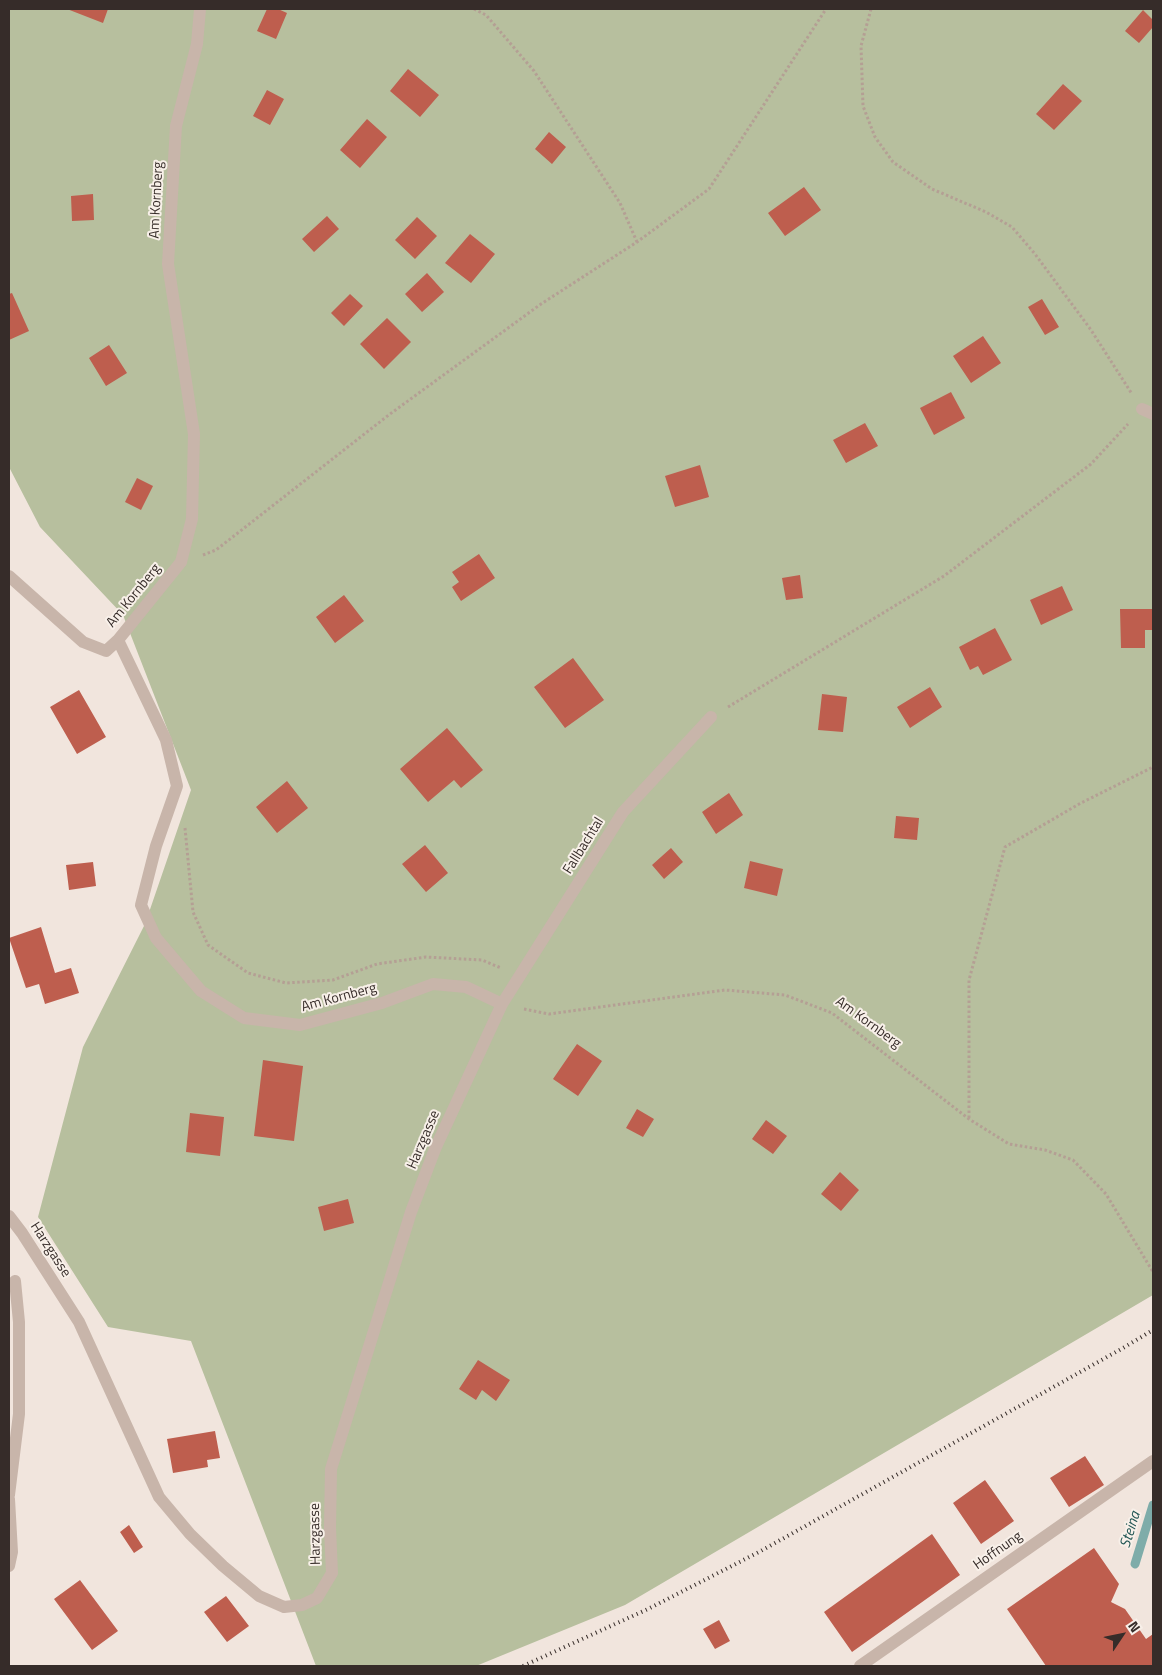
<!DOCTYPE html>
<style>
body{margin:0}
#map{position:relative;width:1162px;height:1675px;overflow:hidden;background:#f1e5dd;font-family:"Titillium Web",sans-serif}
canvas{display:block}
.frame{position:absolute;inset:0;border:10px solid #362c29;pointer-events:none}
.north{position:absolute;left:1097px;top:1610px;width:50px;height:50px;-webkit-text-stroke:4px #f8f0e9;paint-order:stroke;rotate:56deg;font-size:14px;font-weight:700;line-height:20px;text-align:center;color:#362c29}
.north::after{content:'';display:block;margin:auto;width:18px;height:22px;background:#362c29;clip-path:polygon(50% 0,100% 100%,50% 72%,0 100%)}
</style>
<div id="map">
<canvas width="1162" height="1675"></canvas>
<div class="frame"></div>
<div class="north">N</div>
</div>
<script>
const ctx = document.querySelector('canvas').getContext('2d');
ctx.lineJoin = 'round';
function fill(path, color) {
  ctx.fillStyle = color;
  ctx.fill(path, 'evenodd');
}
function strokePath(path, color, width, dash) {
  ctx.strokeStyle = color;
  ctx.lineWidth = width;
  ctx.lineCap = dash ? 'butt' : 'round';
  ctx.setLineDash(dash || []);
  ctx.stroke(path);
}
function drawText(font, color, halo, rows, align = 'center') {
  ctx.font = font + ' "Titillium Web",sans-serif';
  ctx.lineWidth = 4;
  ctx.setLineDash([]);
  ctx.textBaseline = 'middle';
  ctx.strokeStyle = halo;
  ctx.fillStyle = color;
  for (const [text, x, y, turn = 0] of rows) {
    ctx.save();
    ctx.translate(x, y);
    ctx.rotate((+turn || 0) * Math.PI / 180);
    ctx.textAlign = isNaN(turn) ? turn : align;
    if (halo) ctx.strokeText(text, 0, 0);
    ctx.fillText(text, 0, 0);
    ctx.restore();
  }
}
fill(new Path2D(`
 M 9,9 L 1153,9 L 1153,1295 L 625,1605 L 476,1666 L 316,1666 L 191,1341 L 108,1327 L 38,1217 L 83,1047 L 145,924 L 191,790 L 123,615 L 40,527 L 9,467 Z`), '#b7bf9e');
strokePath(new Path2D(`
 M 1135,1564 L 1153,1505`), '#7eaca9', 9);
fill(new Path2D(`
 M 67,9 L 108,9 L 103,23 Z
 M 267,9 L 278,9 L 287,13 L 276,39 L 257,31 Z
 M 1143,10 L 1153,20 L 1153,27 L 1139,43 L 1125,31 Z
 M 408,69 L 439,95 L 420,117 L 390,91 Z
 M 1063,84 L 1082,101 L 1054,130 L 1036,114 Z
 M 267,90 L 284,99 L 270,125 L 253,116 Z
 M 367,119 L 387,137 L 360,168 L 340,150 Z
 M 549,132 L 566,147 L 552,164 L 535,149 Z
 M 804,187 L 821,210 L 785,236 L 768,213 Z
 M 93,194 L 94,220 L 72,221 L 71,196 Z
 M 327,216 L 339,229 L 314,252 L 302,239 Z
 M 417,217 L 437,236 L 415,259 L 395,240 Z
 M 470,234 L 495,254 L 471,283 L 445,263 Z
 M 427,273 L 444,292 L 422,312 L 405,294 Z
 M 12,293 L 29,331 L 9,340 L 9,294 Z
 M 350,294 L 363,306 L 344,326 L 331,313 Z
 M 1042,299 L 1059,327 L 1045,335 L 1028,307 Z
 M 387,318 L 411,342 L 384,369 L 360,344 Z
 M 983,336 L 1001,363 L 971,383 L 953,356 Z
 M 109,345 L 127,373 L 106,386 L 89,358 Z
 M 951,392 L 965,418 L 934,435 L 920,408 Z
 M 865,423 L 878,446 L 846,463 L 833,440 Z
 M 700,465 L 709,497 L 675,507 L 665,476 Z
 M 137,478 L 153,486 L 141,510 L 125,502 Z
 M 479,554 L 495,578 L 461,601 L 452,587 L 459,582 L 452,572 Z
 M 800,575 L 803,598 L 786,600 L 782,578 Z
 M 1062,586 L 1073,610 L 1041,625 L 1030,600 Z
 M 344,595 L 364,621 L 335,643 L 316,617 Z
 M 1120,609 L 1153,609 L 1153,630 L 1145,630 L 1145,648 L 1121,648 Z
 M 995,628 L 1012,660 L 983,675 L 978,666 L 970,670 L 959,647 Z
 M 573,658 L 604,700 L 565,728 L 534,687 Z
 M 930,687 L 942,707 L 910,728 L 897,707 Z
 M 79,690 L 106,737 L 77,754 L 50,707 Z
 M 822,694 L 847,697 L 843,732 L 818,730 Z
 M 447,728 L 483,770 L 461,788 L 454,780 L 428,802 L 400,769 Z
 M 287,781 L 308,808 L 277,833 L 256,807 Z
 M 729,793 L 743,815 L 716,834 L 702,812 Z
 M 896,816 L 919,818 L 917,840 L 894,838 Z
 M 425,845 L 448,873 L 426,892 L 402,864 Z
 M 671,848 L 683,862 L 664,879 L 652,865 Z
 M 750,861 L 783,869 L 777,896 L 744,888 Z
 M 93,862 L 96,886 L 69,890 L 66,865 Z
 M 41,927 L 55,973 L 71,968 L 79,993 L 45,1004 L 39,984 L 26,988 L 9,938 Z
 M 577,1044 L 602,1061 L 578,1096 L 553,1079 Z
 M 263,1060 L 303,1066 L 294,1141 L 254,1136 Z
 M 637,1109 L 654,1119 L 643,1137 L 626,1128 Z
 M 190,1113 L 224,1117 L 220,1156 L 186,1152 Z
 M 766,1120 L 787,1136 L 773,1154 L 752,1139 Z
 M 840,1172 L 859,1190 L 841,1211 L 821,1194 Z
 M 348,1199 L 354,1223 L 324,1231 L 318,1207 Z
 M 478,1360 L 510,1380 L 496,1401 L 482,1390 L 476,1400 L 459,1389 Z
 M 215,1431 L 220,1458 L 207,1460 L 208,1467 L 173,1473 L 167,1439 Z
 M 1085,1456 L 1104,1485 L 1069,1507 L 1050,1478 Z
 M 985,1480 L 1014,1521 L 981,1544 L 953,1503 Z
 M 129,1525 L 143,1547 L 134,1553 L 120,1532 Z
 M 932,1534 L 960,1575 L 852,1652 L 824,1612 Z
 M 1094,1548 L 1119,1584 L 1111,1602 L 1125,1609 L 1146,1639 L 1153,1634 L 1153,1666 L 1046,1666 L 1007,1609 Z
 M 80,1580 L 118,1631 L 92,1650 L 54,1599 Z
 M 226,1596 L 249,1626 L 227,1642 L 204,1612 Z
 M 719,1620 L 730,1641 L 715,1649 L 703,1629 Z`), '#be5e4e');
strokePath(new Path2D(`
 M 474,9 L 486,15 L 534,71 L 620,203 L 637,242
 M 871,9 L 861,46 L 863,106 L 875,137 L 893,162 L 932,189 L 986,212 L 1012,227 L 1035,254 L 1091,330 L 1132,394
 M 203,555 L 216,550 L 390,414 L 541,304 L 637,242 L 709,189 L 826,9
 M 728,707 L 944,576 L 1091,464 L 1128,424
 M 185,828 L 193,912 L 208,945 L 248,973 L 286,983 L 333,980 L 377,964 L 426,957 L 482,960 L 501,968
 M 524,1009 L 549,1014 L 725,990 L 785,995 L 832,1013 L 969,1119 L 1009,1144 L 1045,1150 L 1073,1160 L 1106,1194 L 1153,1272
 M 969,1118 L 969,980 L 1005,847 L 1081,803 L 1153,767`), '#b49f94', 3, [2.5, 2.5]);
strokePath(new Path2D(`
 M 1142,409 L 1153,414
 M 9,576 L 83,642 L 106,651 L 118,640 L 181,562 L 192,519 L 194,434 L 168,264 L 176,126 L 197,44 L 200,9
 M 118,640 L 166,740 L 177,786 L 156,846 L 141,905 L 156,938 L 201,991 L 244,1018 L 300,1025 L 382,1003 L 433,984 L 466,987 L 502,1004
 M 9,1216 L 22,1233 L 79,1322 L 159,1497 L 190,1534 L 223,1566 L 259,1596 L 284,1607 L 302,1605 L 317,1598 L 332,1573 L 330,1528 L 331,1469 L 411,1212 L 435,1149 L 502,1004 L 623,812 L 711,717`), '#c8b5aa', 12);
strokePath(new Path2D(`
 M 9,1495 L 19,1414 L 19,1322 L 15,1281
 M 9,1499 L 12,1552 L 9,1566
 M 860,1666 L 1153,1461`), '#c8b5aa', 12);
strokePath(new Path2D(`
 M 523,1666 L 648,1609 L 759,1552 L 1123,1348 L 1153,1330`), '#362c29', 4, [1, 4]);
drawText('14px', '#362c29', '#f8f0e9', [
 ["Am Kornberg",157,200,-87],
 ["Am Kornberg",134,596,-51],
 ["Fallbachtal",584,846,-58],
 ["Am Kornberg",339,998,-15],
 ["Am Kornberg",868,1023,36],
 ["Harzgasse",424,1140,-67],
 ["Harzgasse",50,1250,57],
 ["Harzgasse",316,1534,-91],
 ["Hoffnung",998,1551,-35]
]);
drawText('italic 15px', '#215553', '#f8f0e9', [
 ["Steina",1131,1530,-73]
]);
</script>
